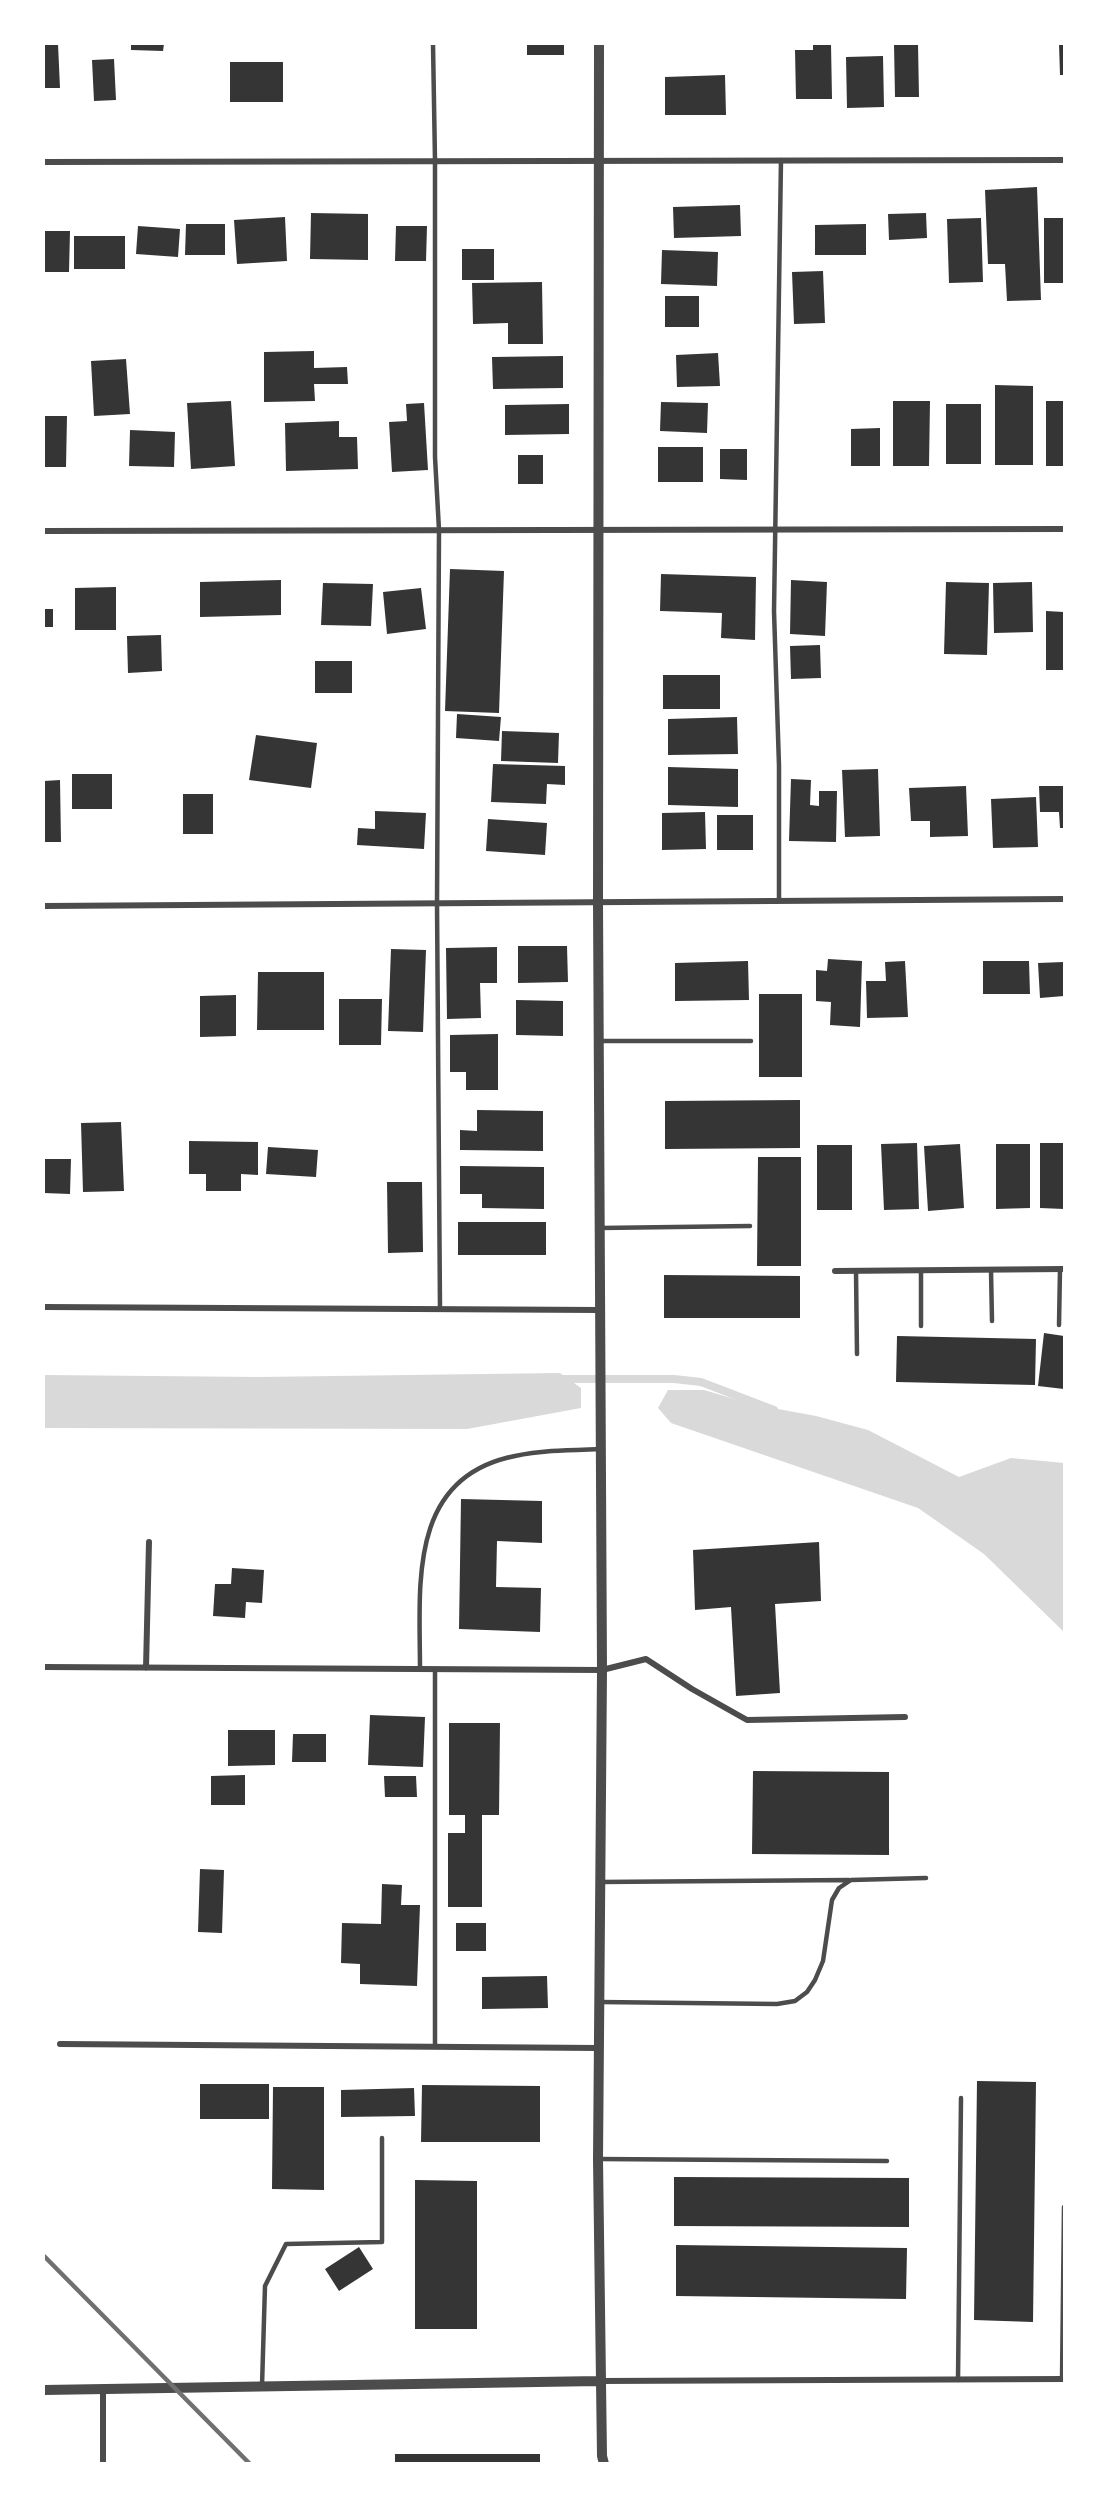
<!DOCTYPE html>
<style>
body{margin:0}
#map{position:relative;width:1108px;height:2507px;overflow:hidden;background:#fff;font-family:"Work Sans",sans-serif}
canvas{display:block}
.frame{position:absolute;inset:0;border:45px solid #fff;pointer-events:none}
</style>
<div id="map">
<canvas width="1108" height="2507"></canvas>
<div class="frame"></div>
</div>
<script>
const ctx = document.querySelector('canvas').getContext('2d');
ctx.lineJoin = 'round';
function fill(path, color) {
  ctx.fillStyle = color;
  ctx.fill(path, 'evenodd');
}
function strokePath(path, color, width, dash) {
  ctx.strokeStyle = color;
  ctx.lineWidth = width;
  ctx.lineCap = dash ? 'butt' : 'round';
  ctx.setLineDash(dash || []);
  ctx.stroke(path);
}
fill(new Path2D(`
 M 560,1373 L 581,1388 L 581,1408 L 467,1429 L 44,1428 L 44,1375 L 259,1377 Z
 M 668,1390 L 704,1390 L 751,1404 L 816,1416 L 868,1430 L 959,1477 L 1011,1458 L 1064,1463 L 1064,1632 L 984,1554 L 918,1508 L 671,1423 L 658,1408 Z`), '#d9d9d9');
strokePath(new Path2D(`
 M 558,1379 L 674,1379 L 701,1382 L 774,1410`), '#d9d9d9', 8);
fill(new Path2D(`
 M 44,44 L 58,44 L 60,88 L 44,88 Z
 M 131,44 L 164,44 L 163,51 L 131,50 Z
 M 527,44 L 564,44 L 564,55 L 527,55 Z
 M 813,44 L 831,44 L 832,99 L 796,99 L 795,50 L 813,50 Z
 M 894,44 L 918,44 L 919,97 L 895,97 Z
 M 1059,44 L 1064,44 L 1064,75 L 1060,75 Z
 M 883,56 L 884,107 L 847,108 L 846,57 Z
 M 114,59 L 116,100 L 94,101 L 92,60 Z
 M 230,62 L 283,62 L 283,102 L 230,102 Z
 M 725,75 L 726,115 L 665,115 L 665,77 Z
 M 1037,187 L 1041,300 L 1007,301 L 1005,264 L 988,264 L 985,190 Z
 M 740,205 L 741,236 L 674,238 L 673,207 Z
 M 311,213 L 368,214 L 368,260 L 310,259 Z
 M 926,213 L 927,238 L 889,240 L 888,214 Z
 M 285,217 L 287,261 L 237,264 L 234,220 Z
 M 981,218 L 983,282 L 949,283 L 947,219 Z
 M 1044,218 L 1064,218 L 1063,283 L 1044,283 Z
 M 186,224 L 225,224 L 225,255 L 185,255 Z
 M 866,224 L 866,255 L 815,255 L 815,225 Z
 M 138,226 L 180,229 L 178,257 L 136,254 Z
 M 396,226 L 427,226 L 426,261 L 395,261 Z
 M 44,231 L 70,231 L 69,272 L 44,272 Z
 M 74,236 L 125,236 L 125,269 L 74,269 Z
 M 462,249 L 494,249 L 494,280 L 462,280 Z
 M 662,250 L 718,252 L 717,286 L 661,284 Z
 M 823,271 L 825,323 L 794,324 L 792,272 Z
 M 542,282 L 543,344 L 508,344 L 508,323 L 473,324 L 472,283 Z
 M 665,296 L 699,296 L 699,327 L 665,327 Z
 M 314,351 L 314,368 L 347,367 L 348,384 L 314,384 L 315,401 L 264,402 L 264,352 Z
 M 718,353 L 720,386 L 677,387 L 676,355 Z
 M 563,356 L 563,388 L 493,389 L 492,357 Z
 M 126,359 L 130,414 L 94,416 L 91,361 Z
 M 995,385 L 1033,386 L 1033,465 L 995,465 Z
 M 231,401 L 235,466 L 191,469 L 187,403 Z
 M 893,401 L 930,401 L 929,466 L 893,466 Z
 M 1046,401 L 1064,401 L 1064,466 L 1046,466 Z
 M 661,402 L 708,403 L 707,433 L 660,431 Z
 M 424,403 L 428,470 L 392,472 L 389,422 L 407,421 L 406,404 Z
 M 569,404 L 569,434 L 505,435 L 505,405 Z
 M 946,404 L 981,404 L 981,464 L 946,464 Z
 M 44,416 L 67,416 L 66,467 L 44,467 Z
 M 339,421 L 339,437 L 357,437 L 358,469 L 286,471 L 285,423 Z
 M 880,428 L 880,466 L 851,466 L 851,429 Z
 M 130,430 L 175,432 L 174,467 L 129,466 Z
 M 658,447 L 703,447 L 703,482 L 658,482 Z
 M 720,449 L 747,449 L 747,480 L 720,479 Z
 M 518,455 L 543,455 L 543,484 L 518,484 Z
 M 450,569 L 504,571 L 499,713 L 445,711 Z
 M 661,574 L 756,577 L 755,640 L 721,638 L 722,613 L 660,611 Z
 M 281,580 L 281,615 L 200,617 L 200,582 Z
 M 791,580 L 827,582 L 825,636 L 790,634 Z
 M 946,582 L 989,583 L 987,655 L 944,654 Z
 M 1032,582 L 1033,632 L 994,633 L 993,583 Z
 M 323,583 L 373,584 L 371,626 L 321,625 Z
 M 116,587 L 116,630 L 75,630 L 75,588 Z
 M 421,588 L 426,629 L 387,634 L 383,592 Z
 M 44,609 L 53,609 L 53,627 L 44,627 Z
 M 1046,611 L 1064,612 L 1064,670 L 1046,670 Z
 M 161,635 L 162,671 L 128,673 L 127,636 Z
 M 820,645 L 821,678 L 791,679 L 790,646 Z
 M 315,661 L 352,661 L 352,693 L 315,693 Z
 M 663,675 L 720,675 L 720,709 L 663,709 Z
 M 457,714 L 501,717 L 499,741 L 456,738 Z
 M 737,717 L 738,754 L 668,755 L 668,719 Z
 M 502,731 L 559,733 L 558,763 L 501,761 Z
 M 256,735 L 317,743 L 311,788 L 249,780 Z
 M 493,764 L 565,766 L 565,785 L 547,784 L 546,804 L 491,802 Z
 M 668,767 L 738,769 L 738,807 L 668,805 Z
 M 878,769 L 880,836 L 845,837 L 842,770 Z
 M 72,774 L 112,774 L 112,809 L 72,809 Z
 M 791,779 L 811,780 L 810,805 L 819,806 L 819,791 L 837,791 L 836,842 L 789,841 Z
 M 60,780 L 61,842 L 44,842 L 44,781 Z
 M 966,786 L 968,836 L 930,837 L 930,821 L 911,821 L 909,788 Z
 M 1039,786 L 1064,786 L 1064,828 L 1060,828 L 1059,812 L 1040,812 Z
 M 183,794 L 213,794 L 213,834 L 183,834 Z
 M 1036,797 L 1038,847 L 993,848 L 991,799 Z
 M 375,811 L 426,813 L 424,849 L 357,845 L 358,828 L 375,829 Z
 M 705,812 L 706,849 L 662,850 L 662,813 Z
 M 717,815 L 753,815 L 753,850 L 717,850 Z
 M 488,819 L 547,823 L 545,855 L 486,851 Z
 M 518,946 L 567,946 L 568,982 L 518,983 Z
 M 497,947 L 497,983 L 480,983 L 481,1018 L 447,1019 L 446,948 Z
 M 391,949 L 426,950 L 423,1032 L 388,1031 Z
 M 828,959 L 862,961 L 860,1027 L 830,1025 L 831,1002 L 816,1001 L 816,970 L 827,971 Z
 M 748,961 L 749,1000 L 675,1001 L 675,963 Z
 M 905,961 L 908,1017 L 867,1018 L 866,981 L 886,981 L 885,962 Z
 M 983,961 L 1029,961 L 1030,994 L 983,994 Z
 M 1064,962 L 1064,996 L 1040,998 L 1038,963 Z
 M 258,972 L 324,972 L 324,1030 L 257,1030 Z
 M 759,994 L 802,994 L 802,1077 L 759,1077 Z
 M 236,995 L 236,1036 L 200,1037 L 200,996 Z
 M 339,999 L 382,999 L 381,1045 L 339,1045 Z
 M 516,1000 L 563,1001 L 563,1036 L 516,1035 Z
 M 498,1034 L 498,1090 L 466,1090 L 466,1072 L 450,1072 L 450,1035 Z
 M 800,1100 L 800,1148 L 665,1149 L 665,1101 Z
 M 477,1110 L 543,1111 L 543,1151 L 460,1150 L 460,1130 L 477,1131 Z
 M 121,1122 L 124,1191 L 83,1192 L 81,1123 Z
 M 189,1141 L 258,1142 L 258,1175 L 241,1174 L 241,1191 L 206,1191 L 206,1174 L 189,1174 Z
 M 917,1143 L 919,1209 L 884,1210 L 881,1144 Z
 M 1040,1143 L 1064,1143 L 1064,1209 L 1040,1208 Z
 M 960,1144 L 964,1208 L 928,1211 L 924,1146 Z
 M 996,1144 L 1030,1144 L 1030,1208 L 996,1209 Z
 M 817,1145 L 852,1145 L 852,1210 L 817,1210 Z
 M 268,1147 L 318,1150 L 316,1177 L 266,1174 Z
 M 758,1157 L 801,1157 L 801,1266 L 757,1266 Z
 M 44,1159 L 71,1159 L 70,1194 L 44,1193 Z
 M 460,1166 L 544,1167 L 544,1209 L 482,1208 L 482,1194 L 460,1194 Z
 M 387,1182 L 422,1182 L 423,1252 L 388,1253 Z
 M 458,1222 L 546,1222 L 546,1255 L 458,1255 Z
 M 664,1275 L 800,1276 L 800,1318 L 664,1318 Z
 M 1044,1333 L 1064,1336 L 1064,1389 L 1038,1386 Z
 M 897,1336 L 1036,1339 L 1035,1385 L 896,1382 Z
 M 461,1499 L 542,1501 L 542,1543 L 497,1541 L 496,1587 L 541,1588 L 540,1632 L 459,1629 Z
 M 819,1542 L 821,1601 L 775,1604 L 780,1693 L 736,1696 L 731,1607 L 695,1610 L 693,1550 Z
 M 232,1568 L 264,1570 L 262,1603 L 246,1602 L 245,1618 L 213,1616 L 215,1584 L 231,1584 Z
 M 370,1715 L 425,1717 L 423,1767 L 368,1765 Z
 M 449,1723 L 500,1723 L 499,1815 L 482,1815 L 482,1907 L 448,1907 L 448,1833 L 465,1833 L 465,1815 L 449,1815 Z
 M 228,1730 L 275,1730 L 275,1765 L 228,1766 Z
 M 293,1734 L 326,1734 L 326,1762 L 292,1762 Z
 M 753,1771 L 889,1772 L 889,1855 L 752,1854 Z
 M 245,1775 L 245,1805 L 211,1805 L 211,1776 Z
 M 384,1776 L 416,1776 L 417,1797 L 385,1797 Z
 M 200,1869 L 224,1870 L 222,1933 L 198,1932 Z
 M 382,1884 L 402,1885 L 401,1905 L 420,1905 L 417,1986 L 360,1984 L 360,1964 L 341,1963 L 342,1923 L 381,1924 Z
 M 456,1923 L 486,1923 L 486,1951 L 456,1951 Z
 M 547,1976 L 548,2008 L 482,2009 L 482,1977 Z
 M 977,2081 L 1036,2082 L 1033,2322 L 974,2320 Z
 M 200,2084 L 269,2084 L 269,2119 L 200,2119 Z
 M 422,2085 L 540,2086 L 540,2142 L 421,2142 Z
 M 273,2087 L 324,2087 L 324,2190 L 272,2189 Z
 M 414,2088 L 415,2116 L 341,2117 L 341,2090 Z
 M 674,2177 L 909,2178 L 909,2227 L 674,2226 Z
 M 415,2180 L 477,2181 L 477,2329 L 415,2329 Z
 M 676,2245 L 907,2248 L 906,2299 L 676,2296 Z
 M 359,2247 L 373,2269 L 339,2291 L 325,2269 Z
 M 395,2454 L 540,2454 L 540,2464 L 395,2464 Z`), '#353535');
strokePath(new Path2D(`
 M 433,44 L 435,161 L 435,457 L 439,530 L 437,903 L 440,1309
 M 779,901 L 779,766 L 774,611 L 781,160
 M 599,1041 L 751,1041
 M 600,1228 L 750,1226
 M 921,1270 L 921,1326
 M 991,1270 L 992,1321
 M 856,1271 L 857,1354
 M 1059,1325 L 1060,1269
 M 420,1669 C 420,1586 407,1477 515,1456 C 543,1450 572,1450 601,1449
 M 435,1669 L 435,2047
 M 600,1882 L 849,1880
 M 599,2002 L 777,2004 L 795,2001 L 807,1992 L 815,1980 L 823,1961 L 832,1900 L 839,1888 L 851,1880 L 926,1878
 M 598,2159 L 887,2161
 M 1062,2379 L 1064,2207
 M 958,2380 L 961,2098
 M 262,2386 L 265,2286 L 286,2244 L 382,2242 L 382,2138`), '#4c4c4c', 4.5);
strokePath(new Path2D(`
 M 44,162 L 1064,160
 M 44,531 L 1064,529
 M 44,906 L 1064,899
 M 835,1271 L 1064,1269
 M 44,1307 L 600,1310
 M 44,1667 L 602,1670 L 646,1659 L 692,1689 L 747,1720 L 905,1717
 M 146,1668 L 149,1542
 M 60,2044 L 598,2048
 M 600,2381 L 1064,2379
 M 103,2464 L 103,2389`), '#4c4c4c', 6);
strokePath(new Path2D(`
 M 599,44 L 598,902 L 602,1670 L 598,2159 L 602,2456 L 604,2464
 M 44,2390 L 599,2381`), '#4c4c4c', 10);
strokePath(new Path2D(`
 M 44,2256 L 250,2464`), '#707070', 4.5);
</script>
